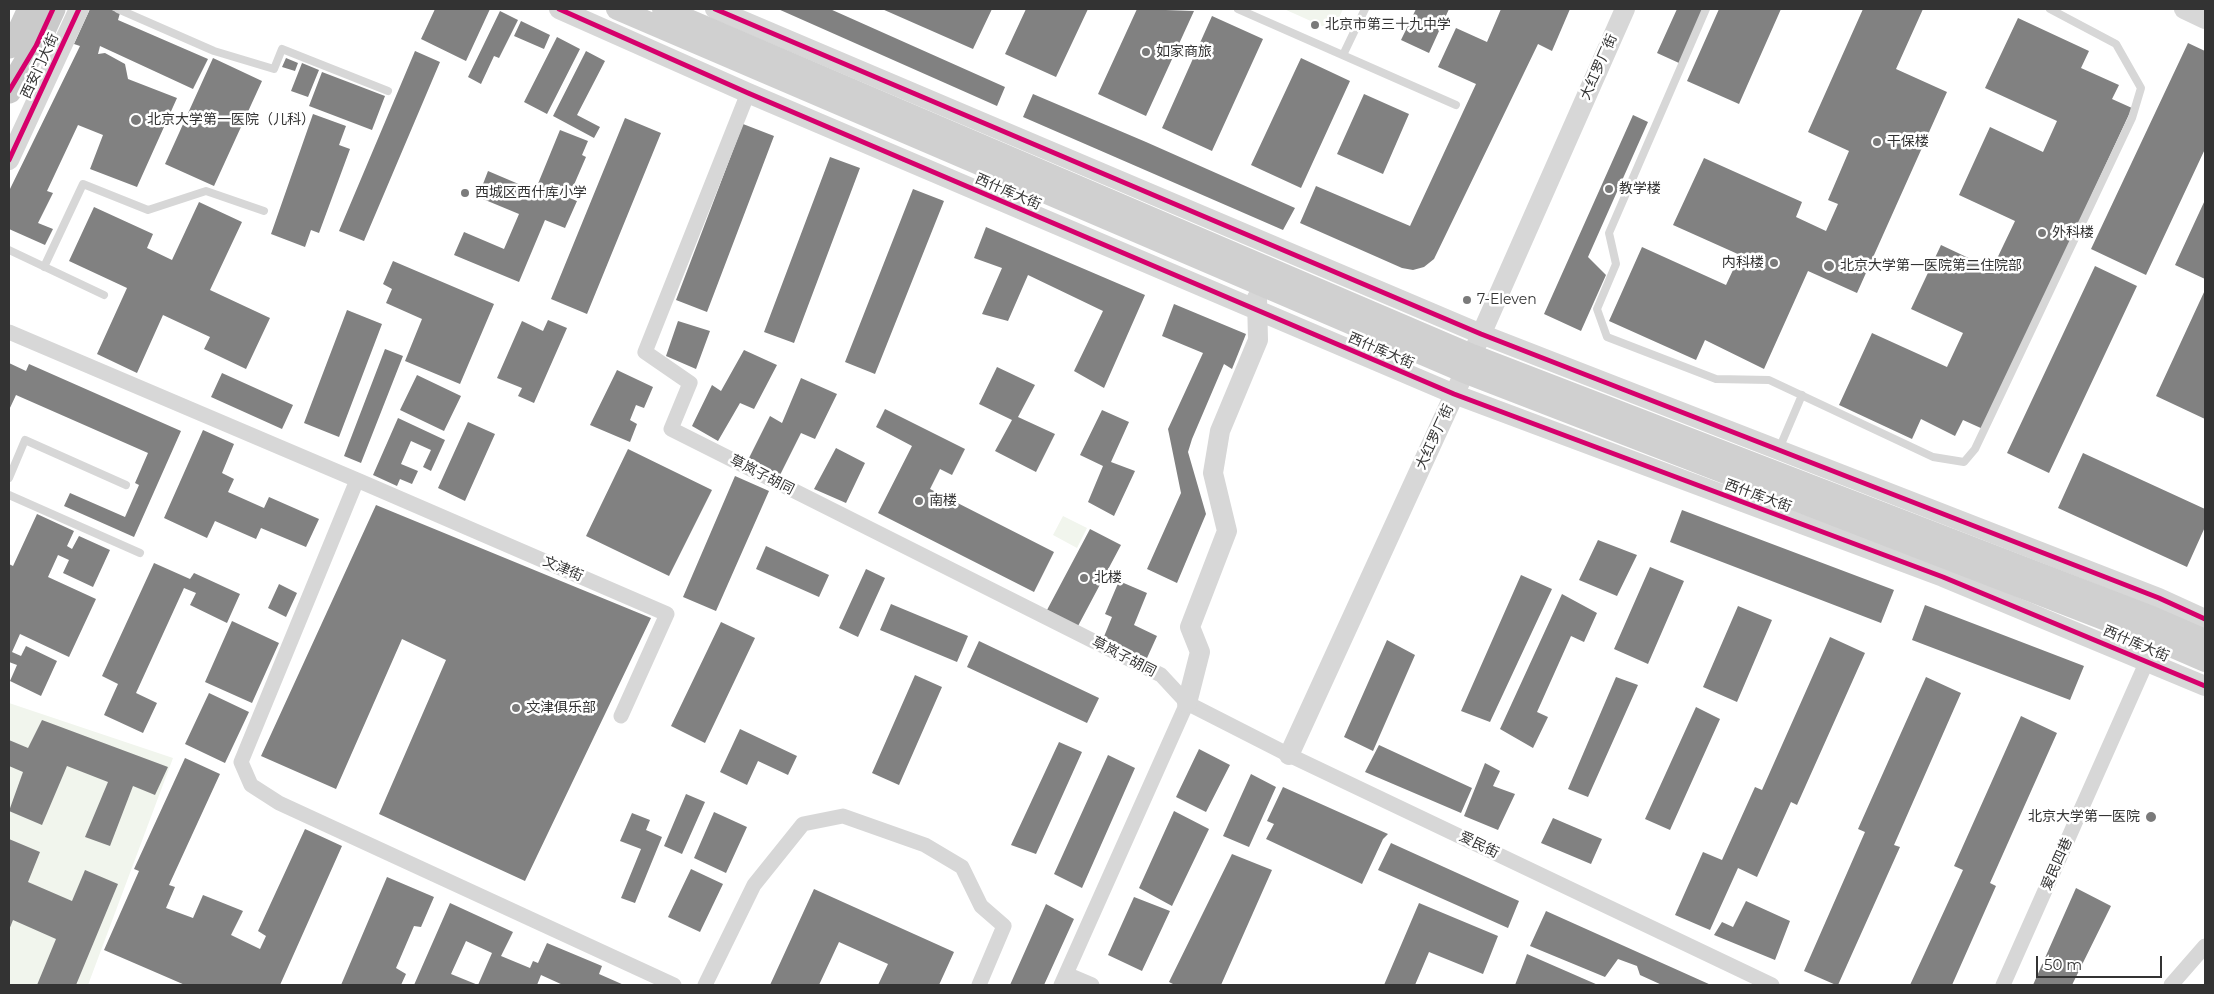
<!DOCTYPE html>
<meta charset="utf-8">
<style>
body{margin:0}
#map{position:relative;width:2214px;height:994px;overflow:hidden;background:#fff;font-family:Montserrat,sans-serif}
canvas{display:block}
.frame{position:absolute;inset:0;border:10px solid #333;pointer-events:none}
.scale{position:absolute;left:2036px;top:956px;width:126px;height:22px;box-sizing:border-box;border:2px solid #333;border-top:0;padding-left:6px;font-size:15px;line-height:18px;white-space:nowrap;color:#333;-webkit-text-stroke:4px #fff;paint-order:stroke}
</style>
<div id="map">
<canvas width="2214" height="994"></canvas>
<div class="frame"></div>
<div class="scale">50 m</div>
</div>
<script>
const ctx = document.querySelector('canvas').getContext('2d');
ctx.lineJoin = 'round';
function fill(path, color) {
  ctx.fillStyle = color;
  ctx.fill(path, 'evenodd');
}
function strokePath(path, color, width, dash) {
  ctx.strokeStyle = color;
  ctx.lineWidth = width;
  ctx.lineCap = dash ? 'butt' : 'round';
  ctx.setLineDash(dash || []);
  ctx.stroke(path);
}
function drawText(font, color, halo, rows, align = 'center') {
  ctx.font = font + ' Montserrat,"Noto Sans SC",sans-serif';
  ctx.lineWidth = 5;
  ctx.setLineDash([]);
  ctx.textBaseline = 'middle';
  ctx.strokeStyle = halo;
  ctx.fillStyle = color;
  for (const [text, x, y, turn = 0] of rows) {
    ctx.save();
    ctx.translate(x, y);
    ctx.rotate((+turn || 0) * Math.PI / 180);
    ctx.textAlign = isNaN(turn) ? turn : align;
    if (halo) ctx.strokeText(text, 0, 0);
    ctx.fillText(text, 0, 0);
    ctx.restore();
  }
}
fill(new Path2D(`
 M 1284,9 L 1343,9 L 1333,31 Z
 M 1063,516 L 1087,528 L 1077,548 L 1053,535 Z
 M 9,703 L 173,758 L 88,985 L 9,985 Z`), '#f1f5ed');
fill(new Path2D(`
 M 90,9 L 109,9 L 120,13 L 118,20 L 208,59 L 193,89 L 100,46 L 98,54 L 105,53 L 125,64 L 128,79 L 177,98 L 137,187 L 90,169 L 103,135 L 78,125 L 47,191 L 53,193 L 38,223 L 53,229 L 45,245 L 9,229 L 9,191 L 80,46 L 74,44 Z
 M 435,9 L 490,9 L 466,61 L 421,39 Z
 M 778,9 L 830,9 L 1005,87 L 997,106 Z
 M 882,9 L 992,9 L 973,49 Z
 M 1026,9 L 1088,9 L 1056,77 L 1005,54 Z
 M 1137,9 L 1194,11 L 1146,116 L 1098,94 Z
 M 1416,9 L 1449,9 L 1429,53 L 1401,40 Z
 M 1501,9 L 1570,9 L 1552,51 L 1538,44 L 1434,259 L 1424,267 L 1413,270 L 1402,268 L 1300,223 L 1316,186 L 1410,226 L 1476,84 L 1438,67 L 1456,28 L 1487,42 Z
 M 1677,9 L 1703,9 L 1679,63 L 1657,53 Z
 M 1719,9 L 1781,9 L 1739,104 L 1687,81 Z
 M 1863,9 L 1923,9 L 1896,69 L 1947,92 L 1857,293 L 1808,271 L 1764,369 L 1705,340 L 1696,360 L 1609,321 L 1642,247 L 1726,285 L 1740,255 L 1673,225 L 1704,158 L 1802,202 L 1796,217 L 1826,231 L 1838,204 L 1828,200 L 1849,151 L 1808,132 Z
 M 500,11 L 518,20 L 499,58 L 494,56 L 481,84 L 468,77 Z
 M 1212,16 L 1263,39 L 1212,151 L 1162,128 Z
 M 2018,18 L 2089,51 L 2081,68 L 2119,85 L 2112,99 L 2132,108 L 1983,429 L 1963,420 L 1955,436 L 1921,419 L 1912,439 L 1839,405 L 1872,333 L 1947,367 L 1963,333 L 1911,309 L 1941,245 L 1992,269 L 2015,221 L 1959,195 L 1990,127 L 2043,152 L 2057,121 L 1985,88 Z
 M 521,21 L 550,35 L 544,49 L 514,36 Z
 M 557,37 L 580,49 L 547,114 L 524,102 Z
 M 2188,43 L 2205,51 L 2205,149 L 2146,275 L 2091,249 Z
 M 415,51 L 440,62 L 364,241 L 339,231 Z
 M 586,51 L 605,61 L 577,115 L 600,127 L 594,138 L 553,116 Z
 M 213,58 L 262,81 L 214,186 L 165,164 Z
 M 286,58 L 298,63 L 295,71 L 282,67 Z
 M 1301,58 L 1350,81 L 1301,188 L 1251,165 Z
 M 302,63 L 319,70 L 308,97 L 291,91 Z
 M 322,72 L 385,96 L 372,130 L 309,106 Z
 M 1033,94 L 1146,142 L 1295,208 L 1283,230 L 1023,117 Z
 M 1364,94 L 1409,114 L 1383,174 L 1337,154 Z
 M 313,114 L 346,126 L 339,145 L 350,149 L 319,233 L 311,230 L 305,247 L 271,234 Z
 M 1633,115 L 1648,122 L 1588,257 L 1606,275 L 1581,331 L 1544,314 Z
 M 625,118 L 661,133 L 587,314 L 551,299 Z
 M 743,124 L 774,136 L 707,312 L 676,300 Z
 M 560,130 L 588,141 L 582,155 L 586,157 L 573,187 L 567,184 L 562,195 L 577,201 L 565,228 L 545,220 L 519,282 L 454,255 L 464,232 L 504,249 L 519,214 L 478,197 L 488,171 L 535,191 Z
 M 830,157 L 860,168 L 794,343 L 764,332 Z
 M 913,189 L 944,201 L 875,374 L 845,362 Z
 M 2205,200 L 2205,279 L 2175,265 Z
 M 199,202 L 242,222 L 210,290 L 270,318 L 246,369 L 204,349 L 210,337 L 163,315 L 137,373 L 97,354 L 127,288 L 69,261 L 94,207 L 153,234 L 147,248 L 172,260 Z
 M 986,227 L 1145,295 L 1104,388 L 1074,371 L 1103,311 L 1028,275 L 1008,321 L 982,314 L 1002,268 L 974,258 Z
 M 393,261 L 494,304 L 460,384 L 405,361 L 422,319 L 386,303 L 392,289 L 383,284 Z
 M 2095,266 L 2137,286 L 2049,473 L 2007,453 Z
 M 2205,290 L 2205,419 L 2156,396 Z
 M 1174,304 L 1246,334 L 1232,369 L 1224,364 L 1192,439 L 1188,452 L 1206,514 L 1177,583 L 1147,569 L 1181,493 L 1168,429 L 1203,353 L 1162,336 Z
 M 347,310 L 382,324 L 339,437 L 304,423 Z
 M 548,320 L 567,328 L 534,403 L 518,396 L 522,388 L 497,378 L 522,321 L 543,331 Z
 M 678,321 L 710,331 L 696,369 L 666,356 Z
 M 385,349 L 403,356 L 361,463 L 344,456 Z
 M 744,350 L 777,365 L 754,409 L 740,403 L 718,441 L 692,426 L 712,385 L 721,391 Z
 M 9,363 L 26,371 L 29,364 L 181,431 L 134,537 L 64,506 L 70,493 L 125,517 L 139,485 L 135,483 L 148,453 L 16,395 L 9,410 Z
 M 997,367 L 1035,385 L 1018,417 L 1055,434 L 1036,472 L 995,451 L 1012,420 L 979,404 Z
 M 617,370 L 653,387 L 644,408 L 636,405 L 630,420 L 637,424 L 630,442 L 590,425 Z
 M 222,373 L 293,405 L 282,429 L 211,397 Z
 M 417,375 L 461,396 L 444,431 L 400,410 Z
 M 801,378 L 837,394 L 815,439 L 801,433 L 780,475 L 749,458 L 770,416 L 782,423 Z
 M 885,409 L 965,449 L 952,475 L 940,469 L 930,489 L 1054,552 L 1034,592 L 878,513 L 912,446 L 876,427 Z
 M 1102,410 L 1129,422 L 1111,462 L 1135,471 L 1114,516 L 1088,502 L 1103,466 L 1080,455 Z
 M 398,418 L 445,440 L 431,471 L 423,467 L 431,450 L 411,441 L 401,464 L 418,471 L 412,484 L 400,479 L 397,486 L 373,475 Z
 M 468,422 L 495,434 L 465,501 L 438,488 Z
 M 203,430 L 234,444 L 222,473 L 234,479 L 228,492 L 264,508 L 269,497 L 319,519 L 306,547 L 261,528 L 256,539 L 215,521 L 207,538 L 164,518 Z
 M 836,448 L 865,463 L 846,503 L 814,489 Z
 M 628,449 L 712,490 L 669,576 L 586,536 Z
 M 2083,453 L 2205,509 L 2205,527 L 2187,567 L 2058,508 Z
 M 735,476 L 769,491 L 716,611 L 683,597 Z
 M 376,505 L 651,618 L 525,881 L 379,814 L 446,660 L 402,639 L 336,789 L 261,756 Z
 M 1682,510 L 1894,590 L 1881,623 L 1670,542 Z
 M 37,514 L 74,531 L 67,546 L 72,549 L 79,536 L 110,550 L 93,587 L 63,573 L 69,560 L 58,555 L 48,577 L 96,599 L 69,657 L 20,634 L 12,652 L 21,656 L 26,646 L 57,661 L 41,696 L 10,681 L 17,665 L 9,662 L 9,564 L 13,566 Z
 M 1090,529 L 1121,545 L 1078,626 L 1047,610 Z
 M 1598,540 L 1637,555 L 1617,596 L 1579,580 Z
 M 766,546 L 829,575 L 819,597 L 756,569 Z
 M 154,563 L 190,579 L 194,573 L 240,594 L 227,623 L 190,605 L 196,593 L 184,588 L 136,693 L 157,703 L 143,733 L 104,715 L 118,684 L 102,676 Z
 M 1650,567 L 1684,581 L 1648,664 L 1614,649 Z
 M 866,569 L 885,578 L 858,637 L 839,628 Z
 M 1521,575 L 1552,589 L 1490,722 L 1461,711 Z
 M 1119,581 L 1147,593 L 1134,625 L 1157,636 L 1147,658 L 1103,639 L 1112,617 L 1105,614 Z
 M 279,584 L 297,593 L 286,617 L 268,608 Z
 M 1562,594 L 1597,613 L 1584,642 L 1571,636 L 1537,712 L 1548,717 L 1533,748 L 1500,729 Z
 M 891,604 L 968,636 L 957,662 L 880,630 Z
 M 1925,605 L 2084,666 L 2070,700 L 1912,640 Z
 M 1738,606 L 1772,620 L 1737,702 L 1703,687 Z
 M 232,621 L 279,643 L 252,703 L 205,682 Z
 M 721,622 L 755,638 L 705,743 L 671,726 Z
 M 1830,637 L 1865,653 L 1797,805 L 1791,802 L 1757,877 L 1738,868 L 1710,930 L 1675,915 L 1703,852 L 1722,860 L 1755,787 L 1762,790 Z
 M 1387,640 L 1415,655 L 1373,751 L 1344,737 Z
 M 979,641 L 1099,698 L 1087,723 L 967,667 Z
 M 915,675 L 942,687 L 899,785 L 872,773 Z
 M 1616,677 L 1638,685 L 1588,797 L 1568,789 Z
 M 1926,677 L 1961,693 L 1894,845 L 1900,847 L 1838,985 L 1836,985 L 1804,971 L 1865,832 L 1858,829 Z
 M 209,693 L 249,712 L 225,763 L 185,744 Z
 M 1696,707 L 1720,719 L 1670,830 L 1645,819 Z
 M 2021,716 L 2057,733 L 1990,883 L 1996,886 L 1952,985 L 1910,985 L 1963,870 L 1954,866 Z
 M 42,720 L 168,767 L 155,795 L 133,786 L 110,846 L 85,837 L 108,782 L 67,766 L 42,825 L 9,811 L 23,772 L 9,766 L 9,740 L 28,748 Z
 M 740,729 L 797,756 L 788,775 L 758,761 L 747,785 L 720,772 Z
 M 1059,742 L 1082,752 L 1036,854 L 1011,845 Z
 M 1379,745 L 1472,788 L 1461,813 L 1365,772 Z
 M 1199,749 L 1230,765 L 1206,812 L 1176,797 Z
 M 1108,755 L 1135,768 L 1082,888 L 1054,874 Z
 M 185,758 L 220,774 L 169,885 L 175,887 L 166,908 L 193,918 L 203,895 L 243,911 L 231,935 L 260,949 L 266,936 L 258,931 L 305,829 L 342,846 L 280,985 L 185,985 L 104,950 L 139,871 L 134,869 Z
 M 1485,763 L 1500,771 L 1493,786 L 1515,794 L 1498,830 L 1464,816 Z
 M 1251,774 L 1276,787 L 1249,847 L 1223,836 Z
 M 1283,787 L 1388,834 L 1383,839 L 1362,884 L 1266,839 L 1274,824 L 1267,821 Z
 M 686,794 L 705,802 L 682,854 L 664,846 Z
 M 1174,811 L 1209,829 L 1172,906 L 1139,888 Z
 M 714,812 L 747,827 L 726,873 L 694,858 Z
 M 632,813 L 650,820 L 646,830 L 662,837 L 635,903 L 621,898 L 641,849 L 620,841 Z
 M 1553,818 L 1602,839 L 1591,864 L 1541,843 Z
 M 9,839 L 40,852 L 28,882 L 72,901 L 85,870 L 118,884 L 76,985 L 37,985 L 56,939 L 13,920 L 9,930 Z
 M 1391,843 L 1519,901 L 1508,928 L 1378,870 Z
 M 1232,854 L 1272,870 L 1221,985 L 1175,985 L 1169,982 Z
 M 691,869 L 723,884 L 700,932 L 668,917 Z
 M 387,877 L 434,897 L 421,927 L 414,926 L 396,968 L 406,974 L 401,985 L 341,985 Z
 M 2076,888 L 2111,906 L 2072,985 L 2033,985 Z
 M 814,889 L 954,952 L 939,985 L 878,985 L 888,964 L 839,942 L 819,985 L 770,985 Z
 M 1134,897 L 1170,911 L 1142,971 L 1108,955 Z
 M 1746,901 L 1790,921 L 1775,960 L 1714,935 L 1722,922 L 1733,927 Z
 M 450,903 L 513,932 L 501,956 L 530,968 L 533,961 L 538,963 L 547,943 L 602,966 L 599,974 L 624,985 L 563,985 L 541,975 L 537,985 L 414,985 ZM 466,941 L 492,953 L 478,985 L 451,974 Z
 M 1419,903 L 1498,936 L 1483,974 L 1429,952 L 1415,985 L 1384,985 Z
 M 1046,904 L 1074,919 L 1044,985 L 1010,985 Z
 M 1546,911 L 1711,985 L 1662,985 L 1640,975 L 1637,966 L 1618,959 L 1605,977 L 1530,946 Z
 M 1527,954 L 1598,985 L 1515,985 Z`), '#818181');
strokePath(new Path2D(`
 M 118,9 L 214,51 L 274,69 L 282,49 L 388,91
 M 1238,9 L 1456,105
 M 1706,9 L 1609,233 L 1616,264 L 1597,309 L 1607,337 L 1716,379 L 1769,380 L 1933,457 L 1964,462 L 1975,449 L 2132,118 L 2141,88 L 2116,44 L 2050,9
 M 1343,55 L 1365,9
 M 9,250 L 104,295
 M 44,267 L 83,184 L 148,210 L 206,191 L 264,211
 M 1779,449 L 1802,395
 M 9,478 L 25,440 L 126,485
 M 9,495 L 140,553`), '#d7d7d7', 8);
strokePath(new Path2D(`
 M 748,93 L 645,352 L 690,383 L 671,429 L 1161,675 L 1187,703 L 1289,755 L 1772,985
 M 9,332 L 357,480 L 241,762 L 251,785 L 279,803 L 674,985
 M 357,480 L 667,614 L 621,716
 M 1066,974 L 1092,985
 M 705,985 L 754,885 L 803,824 L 843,816 L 925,845 L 962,867 L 981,906 L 1004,926 L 979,985
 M 1061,985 L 1187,703
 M 2003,985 L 2147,661
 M 2171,985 L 2205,946`), '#d7d7d7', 15);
strokePath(new Path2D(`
 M 559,9 L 748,93 L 1454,394 L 1943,577 L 2205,686
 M 715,9 L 1481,334 L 2159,598 L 2205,619
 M 2184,9 L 2205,19
 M 9,160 L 79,9
 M 1476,346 L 1625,9
 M 1187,703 L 1200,652 L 1190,627 L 1227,531 L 1213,473 L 1220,431 L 1258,340 L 1257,298
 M 1289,755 L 1460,382`), '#d7d7d7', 20);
strokePath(new Path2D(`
 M 617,9 L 1464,372 L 2145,635 L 2205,661
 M 663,9 L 1472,355 L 2152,617 L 2205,640`), '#d0d0d0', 22);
strokePath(new Path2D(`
 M 9,46 L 18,35 L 30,9
 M 9,91 L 36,46 L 53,9`), '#cacaca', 25);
strokePath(new Path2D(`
 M 559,9 L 748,93 L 1454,394 L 1943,577 L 2205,686
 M 715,9 L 1481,334 L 2159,598 L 2205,619
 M 9,91 L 36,46 L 53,9
 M 9,160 L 79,9`), '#d6006c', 5);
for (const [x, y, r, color] of [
 [1315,25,5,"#7a7a7a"],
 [1146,52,5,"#7a7a7a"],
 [136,120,6,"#7a7a7a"],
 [1877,142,5,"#7a7a7a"],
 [1609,189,5,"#7a7a7a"],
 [465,193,5,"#7a7a7a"],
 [2042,233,5,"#7a7a7a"],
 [1774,263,5,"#7a7a7a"],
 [1829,266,6,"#7a7a7a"],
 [1467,300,5,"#7a7a7a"],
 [919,501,5,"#7a7a7a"],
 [1084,578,5,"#7a7a7a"],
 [516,708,5,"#7a7a7a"],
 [2151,817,6,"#7a7a7a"]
]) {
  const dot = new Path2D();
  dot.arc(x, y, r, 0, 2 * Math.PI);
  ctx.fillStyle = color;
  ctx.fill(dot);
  strokePath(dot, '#fff', 2);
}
drawText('14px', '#333', '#fff', [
 ["北京市第三十九中学",1325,25],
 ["如家商旅",1156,52],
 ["北京大学第一医院（儿科）",147,120],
 ["干保楼",1887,142],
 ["教学楼",1619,189],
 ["西城区西什库小学",475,193],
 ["外科楼",2052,233],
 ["内科楼",1764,263,"right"],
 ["北京大学第一医院第二住院部",1840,266],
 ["7-Eleven",1477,300],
 ["南楼",929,501],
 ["北楼",1094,578],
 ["文津俱乐部",526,708],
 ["北京大学第一医院",2140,817,"right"]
], 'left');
drawText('14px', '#333', '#fff', [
 ["西安门大街",40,66,-65],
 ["大红罗厂街",1599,67,-66],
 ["西什库大街",1008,192,23],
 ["西什库大街",1381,351,23],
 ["大红罗厂街",1435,437,-65],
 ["草岚子胡同",762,475,27],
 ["西什库大街",1758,496,20],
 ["文津街",563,569,23],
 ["西什库大街",2136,644,23],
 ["草岚子胡同",1124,657,27],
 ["爱民街",1479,845,26],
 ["爱民四巷",2057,864,-66]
]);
</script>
